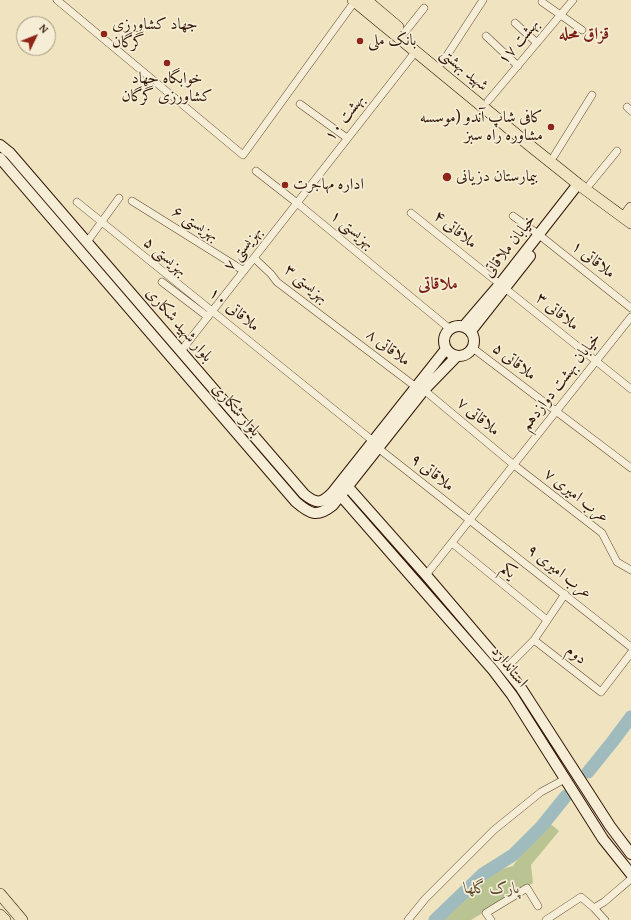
<!DOCTYPE html>
<meta charset="utf-8">
<style>
body{margin:0}
#map{position:relative;width:631px;height:920px;overflow:hidden;background:#efe4bf;font-family:"Gentium Book Plus",serif}
canvas{display:block}
.north{position:absolute;left:16px;top:16px;width:40px;height:40px;box-sizing:border-box;background:#f5edd5;border:1px solid #a79783;border-radius:50%;rotate:47deg;font-size:11px;font-weight:700;line-height:16px;text-align:center;color:#331707}
.north::after{content:'';display:block;margin:auto;width:14px;height:18px;background:#8f2418;clip-path:polygon(50% 0,100% 100%,50% 72%,0 100%)}
</style>
<div id="map">
<canvas width="631" height="920"></canvas>
<div class="north">N</div>
</div>
<script>
const ctx = document.querySelector('canvas').getContext('2d');
ctx.lineJoin = 'round';
function fill(path, color) {
  ctx.fillStyle = color;
  ctx.fill(path, 'evenodd');
}
function strokePath(path, color, width, dash) {
  ctx.strokeStyle = color;
  ctx.lineWidth = width;
  ctx.lineCap = dash ? 'butt' : 'round';
  ctx.setLineDash(dash || []);
  ctx.stroke(path);
}
function drawText(font, color, halo, rows, align = 'center') {
  ctx.font = font + ' "Gentium Book Plus",Amiri,serif';
  ctx.lineWidth = 3.5;
  ctx.setLineDash([]);
  ctx.textBaseline = 'middle';
  ctx.strokeStyle = halo;
  ctx.fillStyle = color;
  for (const [text, x, y, turn = 0] of rows) {
    ctx.save();
    ctx.translate(x, y);
    ctx.rotate((+turn || 0) * Math.PI / 180);
    ctx.textAlign = isNaN(turn) ? turn : align;
    if (halo) ctx.strokeText(text, 0, 0);
    ctx.fillText(text, 0, 0);
    ctx.restore();
  }
}
fill(new Path2D(`
 M 546,820 L 559,831 L 531,865 L 533,883 L 471,920 L 442,920 L 483,874 L 513,866 Z`), '#b9c492');
strokePath(new Path2D(`
 M 588,772 L 613,741 L 631,717
 M 435,920 L 483,874 L 513,855 L 541,827 L 566,796`), '#a0bbbe', 13);
const street = new Path2D(`
 M 57,0 L 243,155 L 355,1
 M 542,2 L 582,30
 M 515,23 L 537,43
 M 405,32 L 424,8
 M 486,36 L 518,66
 M 442,63 L 483,0
 M 488,101 L 573,0
 M 300,104 L 347,138
 M 627,107 L 631,111
 M 554,156 L 592,95
 M 256,171 L 297,203 L 450,329
 M 590,184 L 617,151
 M 132,201 L 244,271
 M 77,202 L 373,441
 M 411,213 L 631,389
 M 513,216 L 538,234 L 631,308
 M 87,242 L 119,198
 M 254,258 L 271,274 L 277,282 L 416,387
 M 162,282 L 208,317
 M 474,349 L 631,468
 M 181,351 L 416,51
 M 424,390 L 514,465 L 602,533 L 617,562 L 631,570
 M 378,448 L 631,647
 M 452,543 L 547,620
 M 426,575 L 631,317
 M 534,640 L 601,692 L 631,653
 M 506,668 L 534,640 L 565,594
 M 594,908 L 604,902 L 631,879
 M 408,920 L 425,899 L 494,830 L 541,792 L 565,779
 M 491,920 L 486,913 L 527,888 L 538,906
 M 546,920 L 581,897 L 594,908 L 605,920`);
const secondary = new Path2D(`
 M 0,145 L 10,153 L 304,494 C 316,504 321,504 332,493 L 446,349
 M 0,158 L 296,502 C 310,514 317,518 333,505 L 424,390 L 456,357
 M444 341a15 15 0 1 1 30 0a15 15 0 1 1-30 0Z
 M 464,326 L 500,284 L 578,184
 M 471,331 L 530,256
 M 348,487 L 426,575 L 501,663 L 521,688 L 610,826 L 631,854
 M 341,496 L 493,670 L 512,695 L 603,839 L 631,874`);
const primary = new Path2D(`
 M 353,0 L 528,144 L 578,184 L 631,223
 M 366,0 L 398,27
 M 628,212 L 631,208
 M 0,894 L 22,920
 M 0,915 L 5,920`);
strokePath(street, '#624a35', 8);
strokePath(secondary, '#331707', 12);
strokePath(primary, '#331707', 12);
strokePath(street, '#f5edd5', 7);
strokePath(secondary, '#f5edd5', 10);
strokePath(primary, '#efe4bf', 11);
for (const [x, y, r, color] of [
 [104,34,4,"#8f2418"],
 [360,41,4,"#8f2418"],
 [167,63,4,"#8f2418"],
 [551,127,4,"#8f2418"],
 [447,177,5,"#8f2418"],
 [285,185,4,"#8f2418"]
]) {
  const dot = new Path2D();
  dot.arc(x, y, r, 0, 2 * Math.PI);
  ctx.fillStyle = color;
  ctx.fill(dot);
  strokePath(dot, '#f5edd5', 1.5);
}
drawText('16px', '#331707', '#f5edd5', [
 ["جهاد کشاورزی",112,25],
 ["گرگان",112,43],
 ["بانک ملی",368,41],
 ["خوابگاه جهاد",167,79,"center"],
 ["کشاورزی گرگان",167,97,"center"],
 ["کافی شاپ آندو (موسسه",543,118,"right"],
 ["مشاوره راه سبز",543,136,"right"],
 ["بیمارستان دزیانی",456,177],
 ["اداره مهاجرت",293,185]
], 'left');
drawText('16px', '#331707', '#f5edd5', [
 ["بهشت ۱۷",519,42,-50],
 ["شهید بهشتی",464,70,40],
 ["بهشت ۱۰",345,118,-52],
 ["بهزیستی ۶",195,224,32],
 ["بهزیستی ۱",352,230,39],
 ["ملاقاتی ۴",455,230,39],
 ["خیابان ملاقاتی",510,246,-52],
 ["۷ بهزیستی",243,249,-52],
 ["۵ بهزیستی",165,257,40],
 ["ملاقاتی ۱",593,260,38],
 ["۳ بهزیستی",306,284,39],
 ["۱۰ ملاقاتی",234,310,39],
 ["ملاقاتی ۳",557,312,39],
 ["بلوار شهید شکاری",179,325,49],
 ["ملاقاتی ۸",388,348,37],
 ["ملاقاتی ۵",514,362,38],
 ["خیابان بهشت دوازدهم",561,382,-52],
 ["بلوار شکاری",236,410,49],
 ["۷ ملاقاتی",478,417,40],
 ["ملاقاتی ۹",432,473,38],
 ["۷ عرب امیری",576,496,38],
 ["یکم",508,571,39],
 ["۹ عرب امیری",559,572,38],
 ["دوم",576,655,38],
 ["استاندارد",509,667,51]
]);
drawText('italic 16px', '#5b4b31', '#f5edd5', [
 ["پارک گلها",492,889]
]);
drawText('bold 17px', '#7a1f14', '#f5edd5', [
 ["قزاق محله",584,35],
 ["ملاقاتی",438,285]
]);
</script>
